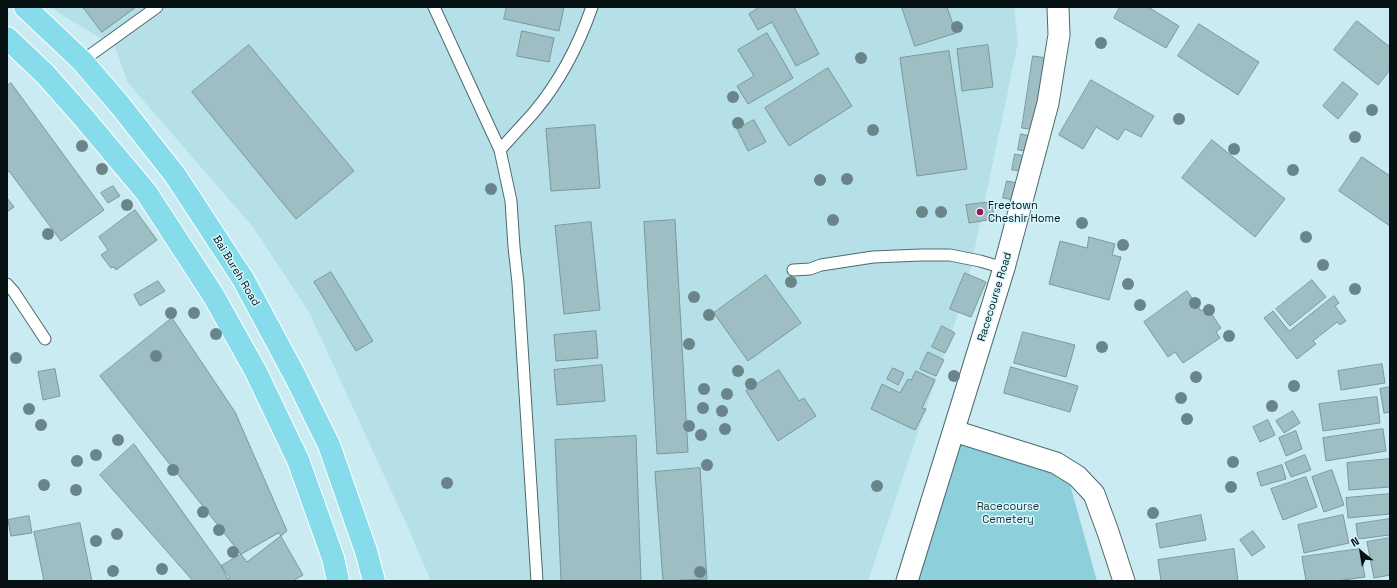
<!DOCTYPE html>
<style>
body{margin:0}
#map{position:relative;width:1397px;height:588px;overflow:hidden;background:#caebf1;font-family:"Space Grotesk",sans-serif}
canvas{display:block}
.frame{position:absolute;inset:0;border:8px solid #061214;pointer-events:none}
.north{position:absolute;left:1341px;top:532px;width:40px;height:40px;-webkit-text-stroke:3px #d7f8fe;paint-order:stroke;rotate:330deg;font-size:11px;font-weight:700;line-height:16px;text-align:center;color:#061214}
.north::after{content:'';display:block;margin:auto;width:14px;height:18px;background:#061214;clip-path:polygon(50% 0,100% 100%,50% 72%,0 100%)}
</style>
<div id="map">
<canvas width="1397" height="588"></canvas>
<div class="frame"></div>
<div class="north">N</div>
</div>
<script>
const ctx = document.querySelector('canvas').getContext('2d');
ctx.lineJoin = 'round';
function fill(path, color) {
  ctx.fillStyle = color;
  ctx.fill(path, 'evenodd');
}
function strokePath(path, color, width, dash) {
  ctx.strokeStyle = color;
  ctx.lineWidth = width;
  ctx.lineCap = dash ? 'butt' : 'round';
  ctx.setLineDash(dash || []);
  ctx.stroke(path);
}
function drawText(font, color, halo, rows, align = 'center') {
  ctx.font = font + ' "Space Grotesk",sans-serif';
  ctx.lineWidth = 3;
  ctx.setLineDash([]);
  ctx.textBaseline = 'middle';
  ctx.strokeStyle = halo;
  ctx.fillStyle = color;
  for (const [text, x, y, turn = 0] of rows) {
    ctx.save();
    ctx.translate(x, y);
    ctx.rotate((+turn || 0) * Math.PI / 180);
    ctx.textAlign = isNaN(turn) ? turn : align;
    if (halo) ctx.strokeText(text, 0, 0);
    ctx.fillText(text, 0, 0);
    ctx.restore();
  }
}
fill(new Path2D(`
 M 53,7 L 1014,7 L 1018,43 L 966,290 L 868,581 L 431,581 L 406,523 L 309,312 L 253,227 L 128,83 L 115,47 L 59,13 Z`), '#b5e0e7');
fill(new Path2D(`
 M 963,426 L 1062,456 L 1097,581 L 915,581 Z`), '#8dd0dc');
const building = new Path2D(`
 M 83,7 L 136,7 L 102,32 Z
 M 507,7 L 564,7 L 559,31 L 504,19 Z
 M 760,7 L 794,7 L 819,54 L 796,66 L 772,22 L 758,30 L 749,14 Z
 M 902,7 L 947,7 L 956,33 L 915,46 Z
 M 1120,7 L 1148,7 L 1179,26 L 1166,48 L 1114,18 Z
 M 1357,21 L 1390,47 L 1390,70 L 1378,85 L 1334,50 Z
 M 1199,24 L 1259,62 L 1238,95 L 1178,56 Z
 M 522,31 L 554,38 L 549,62 L 517,56 Z
 M 767,33 L 793,78 L 748,104 L 737,86 L 754,76 L 738,50 Z
 M 249,45 L 354,171 L 296,219 L 192,92 Z
 M 988,45 L 993,87 L 962,91 L 957,49 Z
 M 949,51 L 967,169 L 917,176 L 900,58 Z
 M 1033,56 L 1047,58 L 1036,130 L 1022,128 Z
 M 828,68 L 852,106 L 789,146 L 765,108 Z
 M 1091,80 L 1154,116 L 1141,137 L 1125,129 L 1118,140 L 1096,127 L 1083,149 L 1059,135 Z
 M 1343,82 L 1358,94 L 1338,119 L 1323,106 Z
 M 11,83 L 104,210 L 61,241 L 9,171 L 7,173 L 7,86 Z
 M 754,120 L 766,142 L 748,151 L 737,129 Z
 M 595,125 L 600,188 L 551,191 L 546,129 Z
 M 1021,134 L 1030,136 L 1027,151 L 1018,150 Z
 M 1212,140 L 1285,199 L 1255,237 L 1182,178 Z
 M 1015,154 L 1025,156 L 1021,171 L 1012,170 Z
 M 1362,157 L 1390,176 L 1390,226 L 1339,191 Z
 M 1007,181 L 1018,183 L 1014,200 L 1003,198 Z
 M 113,186 L 120,196 L 108,203 L 101,193 Z
 M 7,198 L 14,207 L 7,212 Z
 M 992,202 L 994,219 L 969,223 L 966,205 Z
 M 135,210 L 157,240 L 116,270 L 114,267 L 111,268 L 101,255 L 108,250 L 99,237 Z
 M 675,220 L 688,452 L 657,454 L 644,222 Z
 M 591,222 L 600,310 L 564,314 L 555,226 Z
 M 1089,237 L 1115,244 L 1112,255 L 1121,257 L 1109,300 L 1049,284 L 1060,241 L 1087,248 Z
 M 331,272 L 373,341 L 356,351 L 314,282 Z
 M 965,273 L 986,282 L 971,317 L 950,309 Z
 M 766,275 L 801,323 L 748,361 L 714,313 Z
 M 1312,280 L 1326,297 L 1290,326 L 1276,309 Z
 M 158,281 L 165,291 L 140,306 L 134,295 Z
 M 1187,291 L 1201,311 L 1207,307 L 1221,328 L 1216,332 L 1220,338 L 1183,363 L 1175,352 L 1168,357 L 1144,322 Z
 M 1334,296 L 1339,303 L 1335,306 L 1346,321 L 1340,325 L 1337,322 L 1313,341 L 1316,344 L 1297,359 L 1264,318 L 1273,311 L 1289,331 Z
 M 172,318 L 235,412 L 287,531 L 247,562 L 100,376 Z
 M 942,326 L 955,333 L 945,353 L 932,347 Z
 M 596,331 L 598,358 L 556,361 L 554,335 Z
 M 1023,332 L 1075,345 L 1066,377 L 1014,363 Z
 M 928,352 L 944,360 L 936,376 L 920,369 Z
 M 1382,364 L 1385,383 L 1341,390 L 1338,371 Z
 M 602,365 L 605,401 L 557,405 L 554,370 Z
 M 1011,367 L 1078,386 L 1070,412 L 1004,393 Z
 M 893,368 L 904,373 L 898,385 L 887,379 Z
 M 55,369 L 60,396 L 43,400 L 38,372 Z
 M 779,370 L 799,401 L 804,398 L 816,416 L 778,441 L 746,391 Z
 M 916,371 L 935,380 L 922,408 L 926,409 L 915,430 L 871,409 L 882,384 L 900,393 L 908,379 L 911,380 Z
 M 1390,387 L 1390,412 L 1384,413 L 1380,389 Z
 M 1377,397 L 1380,423 L 1323,431 L 1319,404 Z
 M 1293,411 L 1300,423 L 1284,433 L 1276,421 Z
 M 1268,420 L 1275,435 L 1260,442 L 1253,427 Z
 M 1383,429 L 1386,451 L 1326,461 L 1323,438 Z
 M 1296,431 L 1302,449 L 1286,456 L 1279,438 Z
 M 636,436 L 641,581 L 561,581 L 555,440 Z
 M 134,444 L 230,578 L 226,581 L 193,581 L 100,475 Z
 M 1305,455 L 1311,470 L 1291,477 L 1285,463 Z
 M 1390,459 L 1390,487 L 1349,490 L 1347,463 Z
 M 1282,465 L 1286,479 L 1261,486 L 1257,473 Z
 M 700,468 L 707,579 L 663,581 L 655,472 Z
 M 1332,470 L 1344,505 L 1324,512 L 1312,477 Z
 M 1306,477 L 1317,507 L 1283,520 L 1271,489 Z
 M 1390,494 L 1390,514 L 1348,518 L 1346,498 Z
 M 1201,515 L 1206,540 L 1160,548 L 1156,524 Z
 M 1343,515 L 1349,543 L 1304,553 L 1298,525 Z
 M 29,516 L 32,533 L 11,536 L 8,520 Z
 M 1390,519 L 1390,535 L 1358,539 L 1356,524 Z
 M 80,523 L 92,581 L 44,581 L 34,532 Z
 M 1253,531 L 1265,547 L 1252,556 L 1240,540 Z
 M 279,533 L 303,575 L 293,581 L 229,581 L 221,566 Z
 M 1390,538 L 1390,575 L 1374,578 L 1367,542 Z
 M 1234,549 L 1238,581 L 1161,581 L 1158,560 Z
 M 1360,549 L 1365,577 L 1336,581 L 1306,581 L 1302,557 Z`);
fill(building, '#9ebec4');
strokePath(building, '#7a989e', 1);
const service = new Path2D(`
 M 434,7 L 500,150 L 511,201 L 514,247 L 518,283 L 537,581
 M 82,61 L 157,7
 M 500,150 C 511,137 523,125 535,111 C 560,81 579,44 592,7
 M 793,270 L 810,269 L 821,265 L 873,257 L 921,255 L 950,255 L 980,261 L 1004,268
 M 7,284 L 14,292 L 45,339`);
const minor = new Path2D(`
 M 954,431 L 1056,463 L 1077,476 L 1094,494 L 1108,532 L 1124,581
 M 907,581 L 1004,268 L 1048,103 L 1059,35 L 1058,7`);
const trunk = new Path2D(`
 M 25,7 L 82,61 L 119,104 L 175,175 L 243,279 L 295,376 L 329,445 L 366,551 L 374,581
 M 7,38 L 46,75 L 83,117 L 146,192 L 213,295 L 256,372 L 298,460 L 333,558 L 338,581`);
strokePath(service, '#4d6a6f', 13);
strokePath(minor, '#4d6a6f', 23);
strokePath(trunk, '#fff', 24);
strokePath(service, '#fff', 11);
strokePath(minor, '#fff', 21);
strokePath(trunk, '#86dcea', 22);
ctx.fillStyle = '#6a858a';
for (const [x, y] of [
 [957,27],
 [1101,43],
 [861,58],
 [733,97],
 [1372,110],
 [1179,119],
 [738,123],
 [873,130],
 [1355,137],
 [82,146],
 [1234,149],
 [102,169],
 [1293,170],
 [847,179],
 [820,180],
 [491,189],
 [127,205],
 [922,212],
 [941,212],
 [833,220],
 [1082,223],
 [48,234],
 [1306,237],
 [1123,245],
 [1323,265],
 [791,282],
 [1128,284],
 [1355,289],
 [694,297],
 [1195,303],
 [1140,305],
 [1209,310],
 [171,313],
 [194,313],
 [709,315],
 [216,334],
 [1229,336],
 [689,344],
 [1102,347],
 [156,356],
 [16,358],
 [738,371],
 [954,376],
 [1196,377],
 [751,384],
 [1294,386],
 [704,389],
 [727,394],
 [1181,398],
 [1272,406],
 [703,408],
 [29,409],
 [722,411],
 [1187,419],
 [41,425],
 [689,426],
 [725,429],
 [701,435],
 [118,440],
 [96,455],
 [77,461],
 [1233,462],
 [707,465],
 [173,470],
 [447,483],
 [44,485],
 [877,486],
 [1231,487],
 [76,490],
 [203,512],
 [1153,513],
 [219,530],
 [117,534],
 [96,541],
 [233,552],
 [162,569],
 [113,571],
 [700,572]
]) {
  ctx.beginPath();
  ctx.arc(x, y, 6, 0, 2 * Math.PI);
  ctx.fill();
}
for (const [x, y, r, color] of [
 [980,212,4,"#a01057"]
]) {
  const dot = new Path2D();
  dot.arc(x, y, r, 0, 2 * Math.PI);
  ctx.fillStyle = color;
  ctx.fill(dot);
  strokePath(dot, '#d7f8fe', 1.5);
}
drawText('11px', '#061214', '#d7f8fe', [
 ["Freetown",988,206],
 ["Cheshir Home",988,219]
], 'left');
drawText('11px', '#061214', '#d7f8fe', [
 ["Bai Bureh Road",236,271,59],
 ["Racecourse Road",995,297,-73]
]);
drawText('11px', '#1c3235', '#d7f8fe', [
 ["Racecourse",1008,507],
 ["Cemetery",1008,520]
]);
</script>
